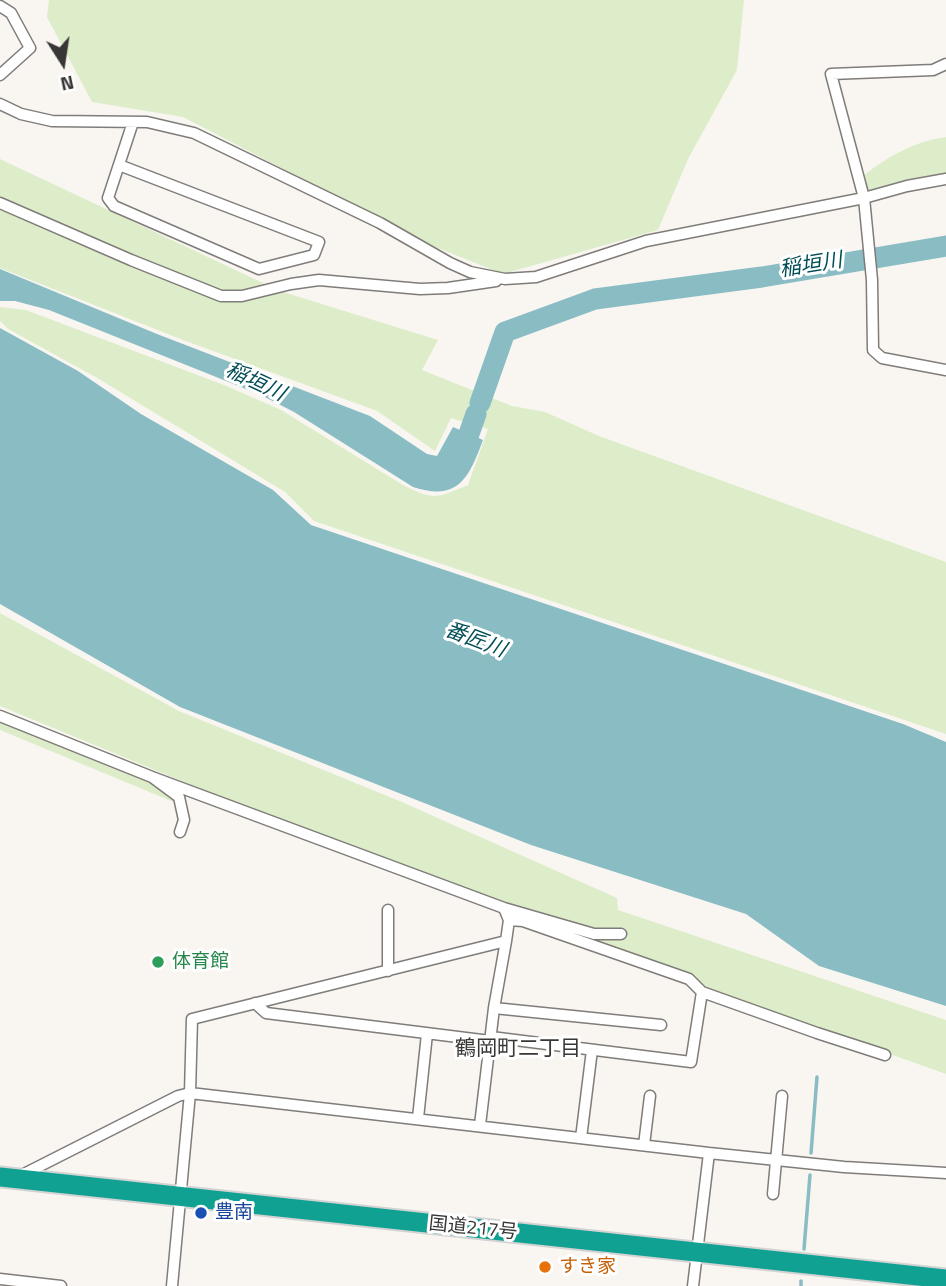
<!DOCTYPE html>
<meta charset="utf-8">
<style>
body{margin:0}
#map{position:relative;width:946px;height:1286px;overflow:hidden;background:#f9f6f2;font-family:"Titillium Web",sans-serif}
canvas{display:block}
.north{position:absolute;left:28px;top:28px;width:70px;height:70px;-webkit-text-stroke:5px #fff;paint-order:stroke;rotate:168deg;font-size:19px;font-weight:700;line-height:28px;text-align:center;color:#383735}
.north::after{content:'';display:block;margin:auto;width:24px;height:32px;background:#383735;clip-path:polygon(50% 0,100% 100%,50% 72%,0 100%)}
</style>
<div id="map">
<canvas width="946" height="1286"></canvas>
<div class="north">N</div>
</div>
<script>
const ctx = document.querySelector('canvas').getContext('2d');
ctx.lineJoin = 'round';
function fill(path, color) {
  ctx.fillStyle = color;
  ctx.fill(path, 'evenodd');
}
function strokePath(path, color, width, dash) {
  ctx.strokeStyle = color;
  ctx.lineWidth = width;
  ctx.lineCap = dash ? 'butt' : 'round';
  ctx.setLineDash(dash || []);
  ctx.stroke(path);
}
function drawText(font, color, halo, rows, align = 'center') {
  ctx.font = font + ' "Titillium Web","Noto Sans JP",sans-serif';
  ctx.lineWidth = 6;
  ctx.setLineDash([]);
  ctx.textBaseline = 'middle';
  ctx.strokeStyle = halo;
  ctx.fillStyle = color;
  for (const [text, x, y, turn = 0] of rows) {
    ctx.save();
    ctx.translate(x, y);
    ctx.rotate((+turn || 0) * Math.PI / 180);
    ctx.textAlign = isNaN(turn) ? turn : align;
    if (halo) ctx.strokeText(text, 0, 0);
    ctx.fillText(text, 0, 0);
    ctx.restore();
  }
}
fill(new Path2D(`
 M 49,0 L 744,0 L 737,70 L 688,159 L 658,230 L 503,274 L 428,244 L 183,117 L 92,102 L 47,17 Z
 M 946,137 L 946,174 L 866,191 L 863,176 C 887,157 915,141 946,137 Z
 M 0,159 L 280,291 L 438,340 L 422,370 L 512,406 L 545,412 L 599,436 L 946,562 L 946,734 L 314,521 L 285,492 L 99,379 L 8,329 L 0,321 L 0,307 L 26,310 L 224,385 L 281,410 L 403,485 C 435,501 436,498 468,485 L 488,429 L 451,418 L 435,451 L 377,411 L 183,340 L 0,268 Z
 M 0,613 L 179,711 L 402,802 L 617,898 L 618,910 L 946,1020 L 946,1074 L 710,990 L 196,787 L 0,706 Z
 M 0,720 L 147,781 L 176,797 L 176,803 L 0,730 Z`), '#ddedc9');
fill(new Path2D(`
 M 0,269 L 157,334 L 370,416 L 427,454 L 437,456 L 453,427 L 483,440 C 469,477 459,502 413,487 L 294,412 L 261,395 L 49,310 L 15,301 L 0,301 Z
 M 0,328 L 78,371 L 141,414 L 273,490 L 311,525 L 903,724 L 946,742 L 946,1006 L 819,966 L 746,914 L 531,845 L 180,707 L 0,604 Z`), '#8abcc4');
strokePath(new Path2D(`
 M 811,1153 L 817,1077
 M 804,1249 L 810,1175
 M 801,1286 L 801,1281`), '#8abcc4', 3.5);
strokePath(new Path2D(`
 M 480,403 L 505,332 L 595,299 L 762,277 L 946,246
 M 455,455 L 464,448 L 476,414`), '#8abcc4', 21);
const street = new Path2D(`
 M 0,6 L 11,13 L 30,48 L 0,75
 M 946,64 L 933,70 L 831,74 L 864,198 L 872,280 L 873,350 L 882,358 L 946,370
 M 0,104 L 21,114 L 52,121 L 147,122 L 194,133 L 380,223 L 450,263 L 470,272 L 505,279 L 536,277 L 646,241 L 864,198 L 907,186 L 946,179
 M 119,165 L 319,242 L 314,255 L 259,269 L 114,206 L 108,198 L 133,122
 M 0,203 L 131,260 L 221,296 L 242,296 L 291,284 L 319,280 L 420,289 L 448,288 L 496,281
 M 0,716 L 152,777 L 179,797 L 184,820 L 180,832
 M 152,777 L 504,908 L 509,920 L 506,941
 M 504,908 L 594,934 L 621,934
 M 388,910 L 388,971
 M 509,920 L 523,921 L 689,979 L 702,992 L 817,1033 L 885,1055
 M 255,1003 L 266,1013 L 490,1041
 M 494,1008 L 661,1025
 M 491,1037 L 691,1062 L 702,992
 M 418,1118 L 427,1034
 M 581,1138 L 592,1050
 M 644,1145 L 650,1096
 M 22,1175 L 178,1096 L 190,1093 L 709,1153 L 844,1167 L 946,1173
 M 773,1194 L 782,1096
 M 0,1279 L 61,1286
 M 172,1286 L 190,1093 L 192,1019 L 506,941 L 494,1008 L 480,1125
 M 693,1286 L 709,1153`);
const highway = new Path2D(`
 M 0,1177 L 946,1279`);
strokePath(street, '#7f7c79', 13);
strokePath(highway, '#d3d3d3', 23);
strokePath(street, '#fff', 10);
strokePath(highway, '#10a193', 19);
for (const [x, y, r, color] of [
 [158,962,7,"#2e9e5b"],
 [201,1213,7,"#1a4fb4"],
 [545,1267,7,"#e8710a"]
]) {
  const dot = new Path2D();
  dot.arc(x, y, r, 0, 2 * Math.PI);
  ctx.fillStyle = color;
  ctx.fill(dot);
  strokePath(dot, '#fff', 2.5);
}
drawText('19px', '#27864d', '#fff', [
 ["体育館",172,962]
], 'left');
drawText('19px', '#164399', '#fff', [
 ["豊南",215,1213]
], 'left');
drawText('19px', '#383735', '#fff', [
 ["国道217号",473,1229,6]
]);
drawText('19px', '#c56008', '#fff', [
 ["すき家",559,1267]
], 'left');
drawText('italic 21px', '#004e57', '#fff', [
 ["稲垣川",811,266,-9],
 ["稲垣川",255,383,25],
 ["番匠川",475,641,21]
]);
drawText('21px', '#383735', '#fff', [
 ["鶴岡町二丁目",518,1050]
]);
</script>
